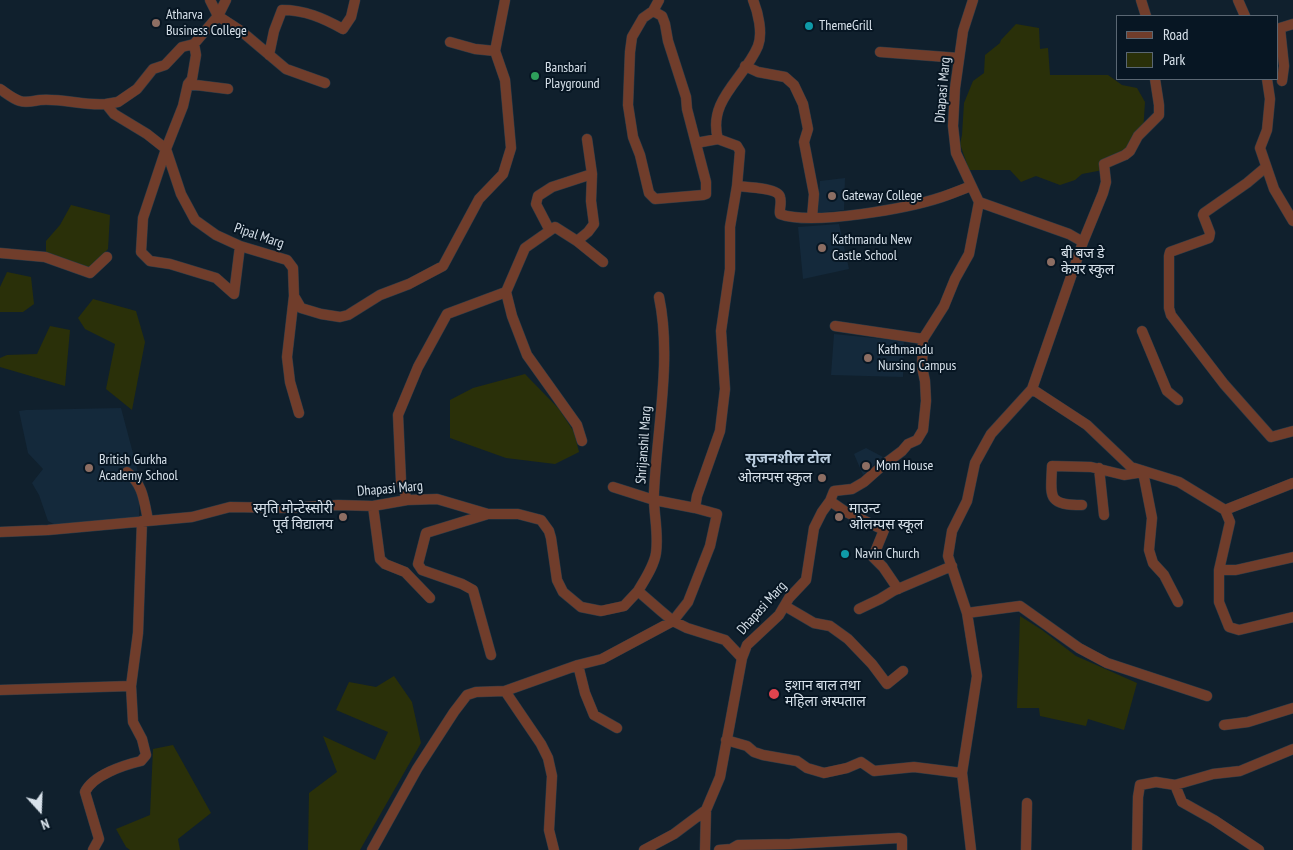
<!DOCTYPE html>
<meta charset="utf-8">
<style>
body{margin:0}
#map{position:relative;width:1293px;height:850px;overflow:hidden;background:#10202d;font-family:"PT Sans Narrow",sans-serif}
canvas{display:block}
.legend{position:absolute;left:1116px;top:15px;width:162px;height:65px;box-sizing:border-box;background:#071623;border:1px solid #5a6773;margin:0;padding:6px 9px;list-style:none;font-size:15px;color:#d7e1ea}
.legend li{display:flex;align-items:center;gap:10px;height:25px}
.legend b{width:25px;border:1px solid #5a6773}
.north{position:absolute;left:15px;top:785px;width:50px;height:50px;-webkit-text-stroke:4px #071623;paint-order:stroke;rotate:160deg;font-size:14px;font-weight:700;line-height:20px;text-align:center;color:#d7e1ea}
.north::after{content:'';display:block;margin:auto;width:18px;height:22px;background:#d7e1ea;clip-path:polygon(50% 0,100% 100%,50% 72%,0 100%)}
</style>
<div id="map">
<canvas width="1293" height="850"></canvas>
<ul class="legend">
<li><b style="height:6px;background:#703d2b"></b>Road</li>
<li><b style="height:14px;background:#2a3009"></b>Park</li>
</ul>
<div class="north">N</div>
</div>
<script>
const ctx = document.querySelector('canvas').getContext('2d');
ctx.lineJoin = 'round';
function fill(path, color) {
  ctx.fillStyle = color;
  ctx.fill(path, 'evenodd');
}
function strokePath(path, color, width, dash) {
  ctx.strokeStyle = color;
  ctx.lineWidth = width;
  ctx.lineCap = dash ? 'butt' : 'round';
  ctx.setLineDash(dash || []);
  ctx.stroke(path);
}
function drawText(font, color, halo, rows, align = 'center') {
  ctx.font = font + ' "PT Sans Narrow","Noto Sans Devanagari",sans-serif';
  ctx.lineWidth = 4;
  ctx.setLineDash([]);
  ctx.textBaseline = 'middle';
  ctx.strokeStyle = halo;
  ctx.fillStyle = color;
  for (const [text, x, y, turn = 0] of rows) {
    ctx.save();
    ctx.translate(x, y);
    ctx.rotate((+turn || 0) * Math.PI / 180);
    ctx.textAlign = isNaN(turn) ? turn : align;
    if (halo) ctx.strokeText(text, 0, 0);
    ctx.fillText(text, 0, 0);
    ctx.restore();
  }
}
fill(new Path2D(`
 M 845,178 L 844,210 L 818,213 L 820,181 Z
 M 839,224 L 849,269 L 803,279 L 798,227 Z
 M 834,334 L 904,341 L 903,377 L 831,375 Z
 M 121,408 L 139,476 L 139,525 L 135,528 L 63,529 L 48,521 L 39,495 L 32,483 L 43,469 L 28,453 L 19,411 L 26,410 Z
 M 866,448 L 883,457 L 863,475 L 854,454 Z`), '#14293b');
fill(new Path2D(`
 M 1016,24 L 1039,28 L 1040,49 L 1048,48 L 1050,75 L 1108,75 L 1122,85 L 1137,88 L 1145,102 L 1143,133 L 1119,162 L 1108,169 L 1082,174 L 1075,180 L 1060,185 L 1036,176 L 1021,182 L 1010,170 L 969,170 L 960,144 L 962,135 L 964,103 L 973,81 L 984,73 L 985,55 L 1000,43 L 1001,40 Z
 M 71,205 L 110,215 L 108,249 L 85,274 L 46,252 L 46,241 L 60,225 Z
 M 7,272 L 31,277 L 34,304 L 23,312 L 0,312 L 0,287 Z
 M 93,299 L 136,311 L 145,342 L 132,410 L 106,389 L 115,344 L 85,329 L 78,318 Z
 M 50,326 L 70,330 L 65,386 L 0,367 L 0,358 L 7,355 L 37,354 Z
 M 525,374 L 559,409 L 574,432 L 579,452 L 555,464 L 506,458 L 450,438 L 450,400 L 473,388 Z
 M 1020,616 L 1042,630 L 1076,656 L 1137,683 L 1124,730 L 1088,719 L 1086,726 L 1040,716 L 1039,708 L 1017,708 Z
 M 394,676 L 412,702 L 421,743 L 360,850 L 308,850 L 309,793 L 337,772 L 323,736 L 375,760 L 388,732 L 336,710 L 349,682 L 376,687 Z
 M 173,745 L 211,813 L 178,839 L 180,850 L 130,850 L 126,847 L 116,829 L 150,815 L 153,749 Z`), '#2a3009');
const street = new Path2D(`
 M 210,0 L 218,16
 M 226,0 L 218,16 L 241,31 L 286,69 L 325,83
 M 753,0 C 758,12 763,33 758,46 C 745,78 707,100 718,139 L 737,146 L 740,151 L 737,186 C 746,187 778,188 780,197 C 782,203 779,209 780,214 C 812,226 909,208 942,197 C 951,194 961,190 971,186
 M 1141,0 L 1146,16
 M 1238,0 L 1245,16
 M 653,11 L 662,16 L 665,24 L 668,41 L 686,97 L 687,109 L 706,182 L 706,194 L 703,195 L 655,199 L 649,193 L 640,155 L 633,137 L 628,105 L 630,52 L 632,37 L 643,18 Z
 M 653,11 L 659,0
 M 450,42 L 475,49 L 495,51
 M 194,44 L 196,55 L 192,79 L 188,84 L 183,106 L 166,149 L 143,218 L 141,252 L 150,261 L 170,264 L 216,278 L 234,294 L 240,246
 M 880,52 L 959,58
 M 269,55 L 274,31 L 282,10 C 305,10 323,18 343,29 L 351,17 L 355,0
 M 745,66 L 758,72 L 785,77 L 794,85 L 803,104 L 808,129 L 804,142 L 814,194 L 812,218
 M 1267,79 L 1270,99 L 1267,130 L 1260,148 L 1274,189 L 1293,221
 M 1282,81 L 1284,66 L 1280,28 L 1293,24
 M 188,84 L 228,89
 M 0,89 C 6,93 13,99 20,101 C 27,103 33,101 40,100 C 62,98 84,106 106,104 L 114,114 L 147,134 L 166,149 L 181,194 L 195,220 L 216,235 L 240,246 L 287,260 L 293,268 L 294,296 L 301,308 L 321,314 L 340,317 L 348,315 L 380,295 L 409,284 L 443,266 L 479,199 L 503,174 L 511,148 L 505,80 L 495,51 L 505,0
 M 106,104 L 118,102 L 137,89 L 153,69 L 165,65 L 182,47 L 194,44 L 218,16
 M 696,143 L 718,139
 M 1266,167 L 1247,183 L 1204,213 L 1203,215 L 1210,233 L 1209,238 L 1170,252 L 1169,256 L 1169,308 L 1171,315 L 1224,384 L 1271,437 L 1293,431
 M 979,202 L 1069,234 L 1083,242 L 1032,389 L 1087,425 L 1131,467 L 1179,482 L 1225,510 L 1230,522 L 1219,570 L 1236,570 L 1293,557
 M 549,229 L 536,204 L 538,196 L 552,187 L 592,174
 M 577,241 L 603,262
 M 1083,242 L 1103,193 L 1106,182 L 1104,164 L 1125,155 L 1130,151 L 1138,136 L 1159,115 L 1159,105 L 1155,79
 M 0,253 L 45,257 L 90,273 L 107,257
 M 506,292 L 512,316 L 527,355 L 577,425 L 582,441
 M 294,296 L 287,357 L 290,382 L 299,413
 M 835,326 L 923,339
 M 1142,331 L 1167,391 L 1178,400
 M 1099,468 L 1104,515
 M 127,472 C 143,484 144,501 148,520
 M 613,487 L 654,500 L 695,508
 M 407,500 L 401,481 L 398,415 L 418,367 L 447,314 L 506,292 L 525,248 L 555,227 L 577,241 L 588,232 L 594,224 L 591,201 L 592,174 L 587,139
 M 830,501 L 846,512 L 884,530 L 873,557 L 883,567 L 898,589
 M 1082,505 C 1046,505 1051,496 1052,466 L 1091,467 L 1124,475 L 1143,472 L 1152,518 L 1149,550 L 1153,563 L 1164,575 L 1178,602
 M 373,506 L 380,559 L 385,564 L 405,572 L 430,598
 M 1225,510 L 1293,483
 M 488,514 L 426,533 L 418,564 L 422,570 L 462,584 L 473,590 L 491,655
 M 0,532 L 48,530 L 192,517 L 230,507 L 287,508 L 338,505 L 373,506 L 407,500 L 437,499 L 488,514 L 518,514 L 541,520 L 549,531 L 551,538 L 557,580 L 563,592 L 581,607 L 601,611 L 624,606 L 638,591 L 661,611 L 673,621 L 687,628 L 725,640 L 742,658
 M 1219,570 L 1219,602 L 1229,627 L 1239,630 L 1293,617
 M 638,591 C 645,579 654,566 656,553 C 659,532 653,512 654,492 C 657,429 672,358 659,297
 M 785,606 L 814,623 L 830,626 L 848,639 L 872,664 L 887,684 L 903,671
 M 859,609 L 880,599 L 893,591 L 952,566
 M 967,613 L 1020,606 L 1079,648 L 1107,663 L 1207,696
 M 578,665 L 585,693 L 594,715 L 617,728
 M 0,690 L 131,686 L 138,633 L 142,521
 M 505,691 L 541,744 L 548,758 L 552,776 L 549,830 L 554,850
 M 1224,725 L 1248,722 L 1293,708
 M 726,740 L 747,746 L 754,752 L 763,755 L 797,761 L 807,768 L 824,773 L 847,768 L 861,762 L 874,771 L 914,767 L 962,773
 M 93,850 L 99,839 L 85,792 C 93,775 124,765 141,761 L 146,755 L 142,739 L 133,722 L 131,686
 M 372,850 L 417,769 L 454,712 L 467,695 L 476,692 L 505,691 L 578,665 L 602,659 L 673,621 L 688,602 L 710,546 L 717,514 L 695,508 L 697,496 L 720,431 L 725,389 L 721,331 L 730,269 L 730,227 L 737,186
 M 644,850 L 674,834 L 706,810
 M 705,850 L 706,810 L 720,777 L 742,658 L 747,645 L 779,615 L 789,598 L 806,580 L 814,528 L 822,512 L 830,501 L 834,491 L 852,489 L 864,482 L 882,466 L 902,451 L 908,444 L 917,440 L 923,430 L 926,401 L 925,381 L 922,367 L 923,339 L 944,306 L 955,279 L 969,254 L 979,202 L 956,153 L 953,126 L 955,88 L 963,31 L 973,0
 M 719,850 L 731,849 L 738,845 L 790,844 L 899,838 L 902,839 L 902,850
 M 971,850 L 962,773 L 977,676 L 967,613 L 948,556 L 952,531 L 967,501 L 975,463 L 991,434 L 1032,389
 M 1026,850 L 1027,803
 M 1137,850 L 1138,797 L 1140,785 L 1156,782 L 1175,785
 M 1259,850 L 1214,820 L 1182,802 L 1175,785 L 1213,774 L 1240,771 L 1293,749`);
strokePath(street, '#2c3b47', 11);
strokePath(street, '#703d2b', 10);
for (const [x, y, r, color] of [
 [156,23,5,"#8d6e63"],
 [809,26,5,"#0f9aa8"],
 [535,76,5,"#2e9e5b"],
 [832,196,5,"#8d6e63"],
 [822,248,5,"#8d6e63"],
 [1051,262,5,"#8d6e63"],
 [868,358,5,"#8d6e63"],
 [866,466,5,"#8d6e63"],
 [89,468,5,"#8d6e63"],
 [822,478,5,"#8d6e63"],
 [343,517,5,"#8d6e63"],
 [839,517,5,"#8d6e63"],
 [845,554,5,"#0f9aa8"],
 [774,694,6,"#e0444e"]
]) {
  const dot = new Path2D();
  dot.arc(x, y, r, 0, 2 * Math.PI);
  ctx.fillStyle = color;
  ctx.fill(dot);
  strokePath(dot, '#071623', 2);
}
drawText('14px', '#d7e1ea', '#071623', [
 ["Atharva",166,15],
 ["Business College",166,31],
 ["ThemeGrill",819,26],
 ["Bansbari",545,68],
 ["Playground",545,84],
 ["Gateway College",842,196],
 ["Kathmandu New",832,240],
 ["Castle School",832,256],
 ["बी बज डे",1061,254],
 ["केयर स्कुल",1061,270],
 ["Kathmandu",878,350],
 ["Nursing Campus",878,366],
 ["British Gurkha",99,460],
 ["Academy School",99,476],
 ["Mom House",876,466],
 ["ओलम्पस स्कुल",812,478,"right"],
 ["स्मृति मोन्टेस्सोरी",333,509,"right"],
 ["पूर्व विद्यालय",333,525,"right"],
 ["माउन्ट",849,509],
 ["ओलम्पस स्कूल",849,525],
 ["Navin Church",855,554],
 ["इशान बाल तथा",785,686],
 ["महिला अस्पताल",785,702]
], 'left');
drawText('14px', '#d7e1ea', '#071623', [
 ["Dhapasi Marg",943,90,-85],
 ["Pipal Marg",259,236,19],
 ["Shrijanshil Marg",644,445,-86],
 ["Dhapasi Marg",390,489,-5],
 ["Dhapasi Marg",762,608,-48]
]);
drawText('bold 15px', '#bbcee0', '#071623', [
 ["सृजनशील टोल",788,459]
]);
</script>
